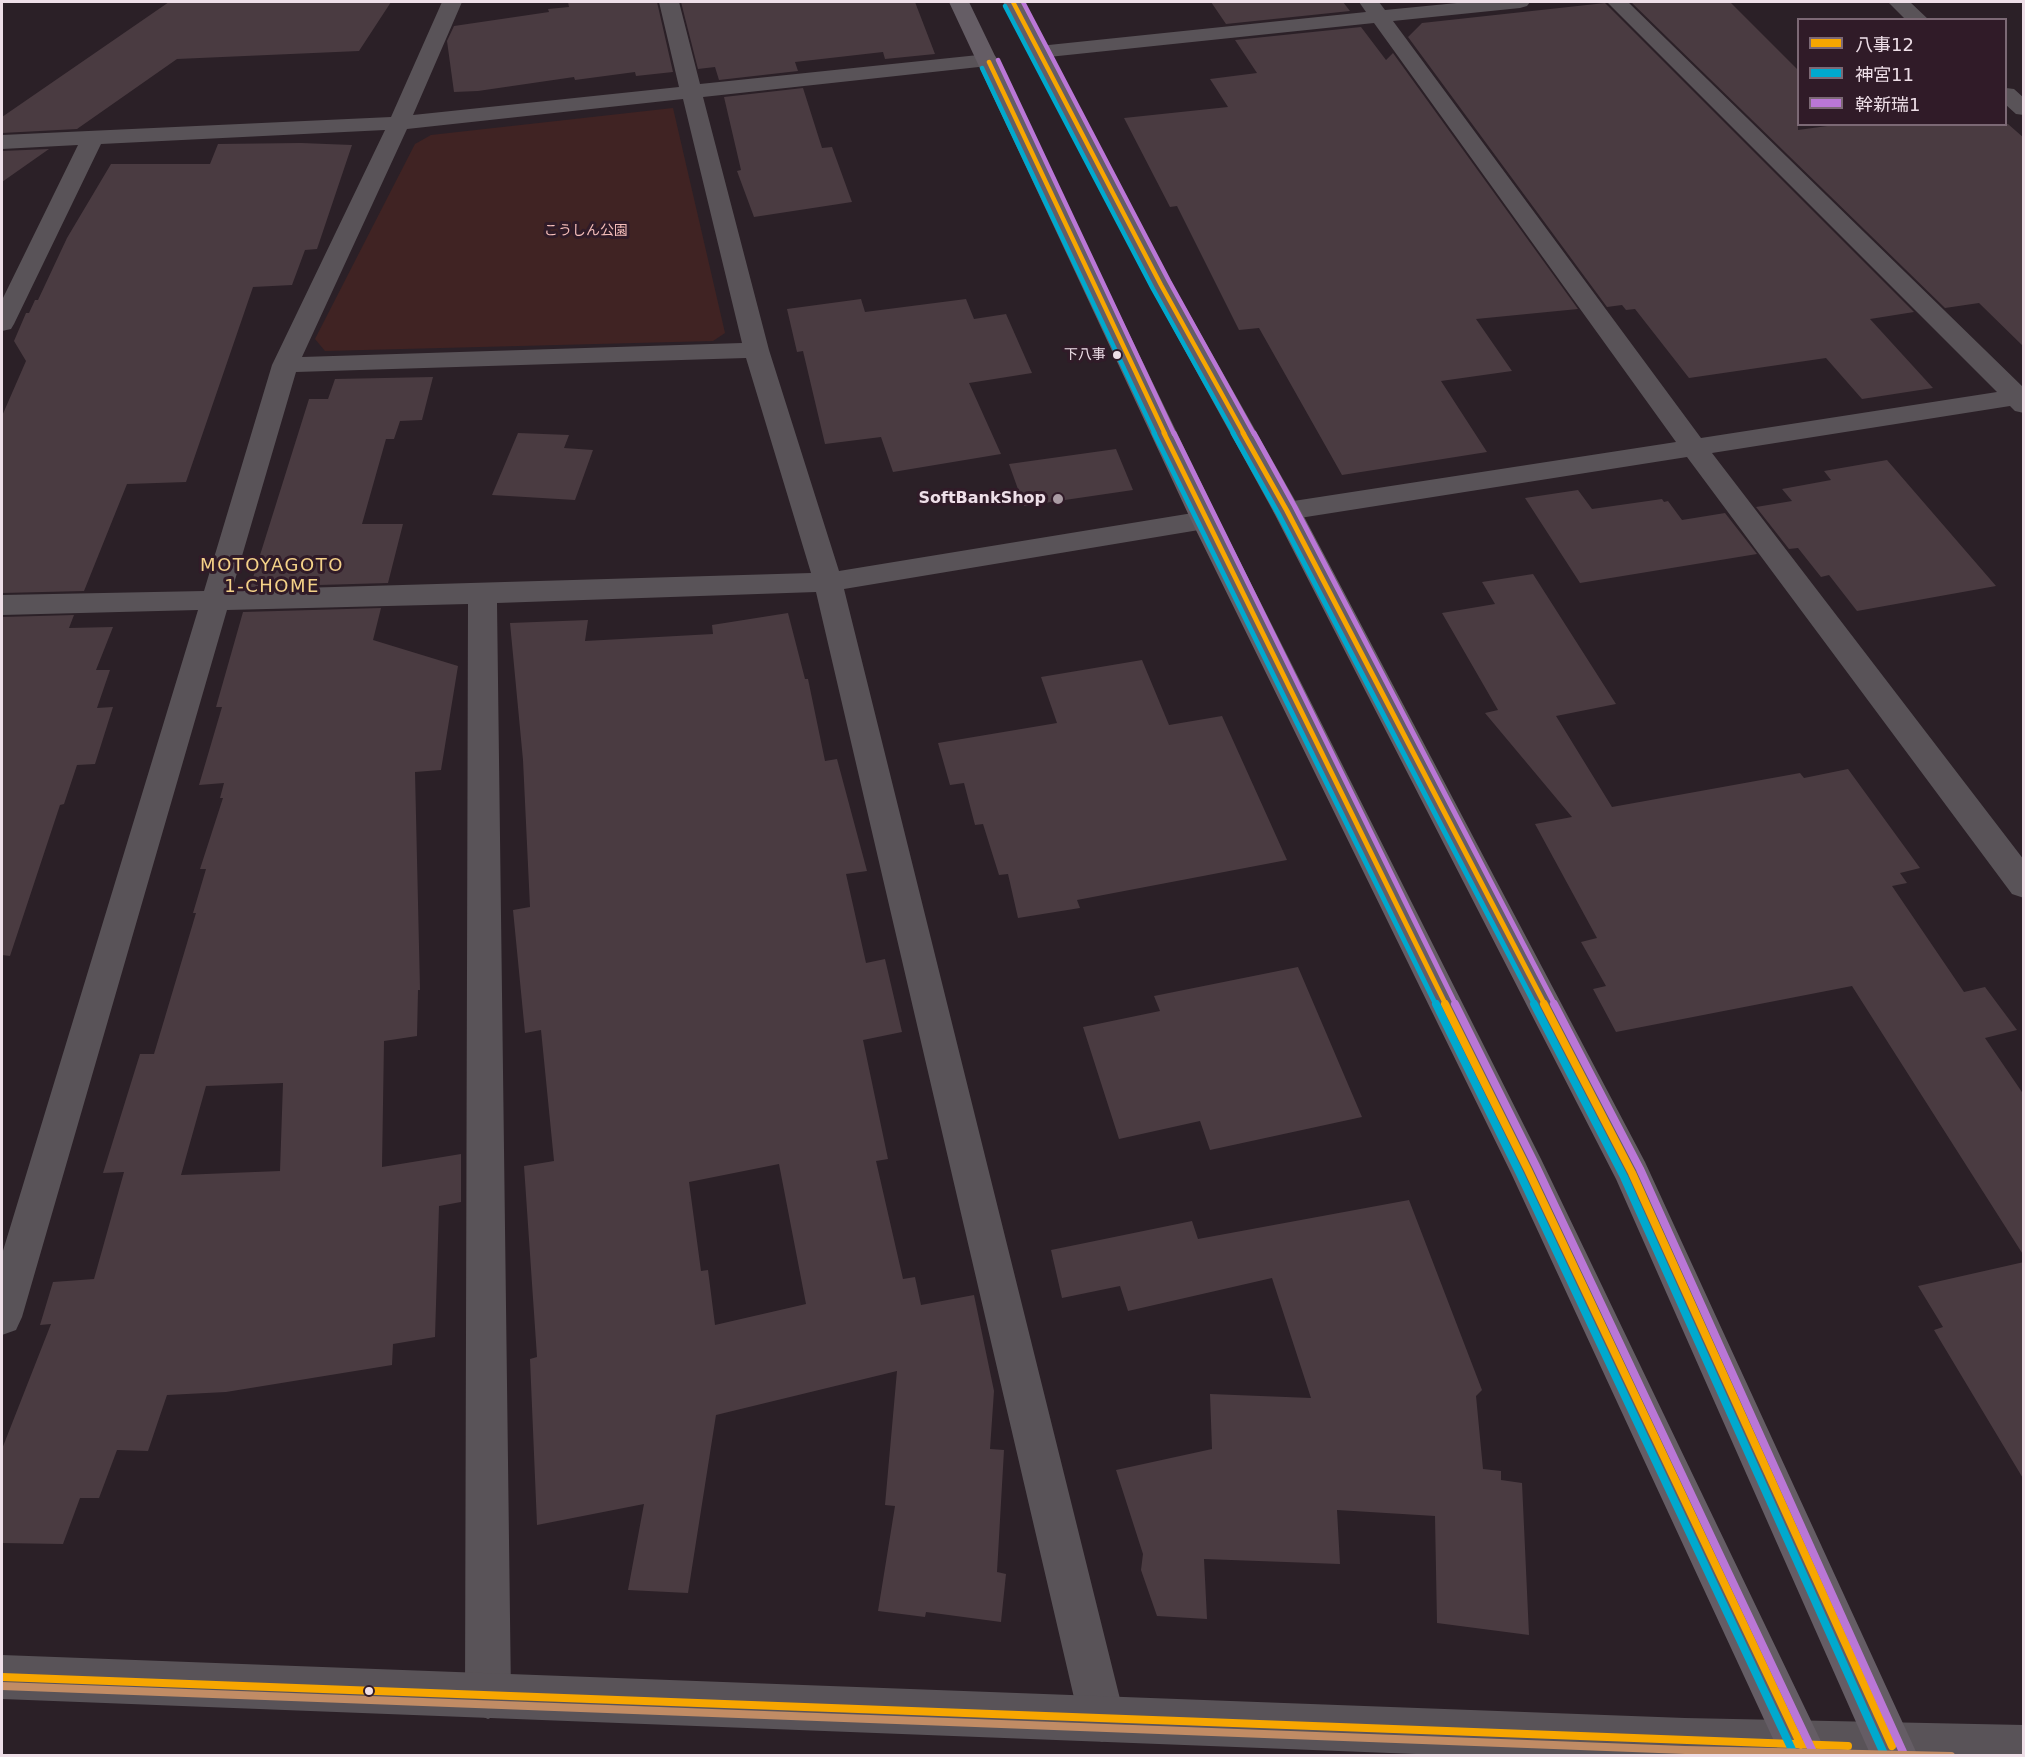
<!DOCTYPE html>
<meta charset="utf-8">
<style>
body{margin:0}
#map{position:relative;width:2025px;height:1757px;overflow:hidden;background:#2b2027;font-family:"DejaVu Sans","Noto Sans JP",sans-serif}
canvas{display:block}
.frame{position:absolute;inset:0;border:3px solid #eedfe8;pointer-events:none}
.legend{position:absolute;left:1797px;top:18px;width:210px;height:108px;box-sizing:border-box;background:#301b28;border:2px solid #7c6975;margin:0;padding:8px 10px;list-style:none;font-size:18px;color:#eedfe8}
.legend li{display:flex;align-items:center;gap:12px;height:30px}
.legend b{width:30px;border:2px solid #7c6975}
</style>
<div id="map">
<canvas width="2025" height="1757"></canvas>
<div class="frame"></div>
<ul class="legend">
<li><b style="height:8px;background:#f7a600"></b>八事12</li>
<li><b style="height:8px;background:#00a9ce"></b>神宮11</li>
<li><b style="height:8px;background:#ba77d6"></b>幹新瑞1</li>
</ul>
</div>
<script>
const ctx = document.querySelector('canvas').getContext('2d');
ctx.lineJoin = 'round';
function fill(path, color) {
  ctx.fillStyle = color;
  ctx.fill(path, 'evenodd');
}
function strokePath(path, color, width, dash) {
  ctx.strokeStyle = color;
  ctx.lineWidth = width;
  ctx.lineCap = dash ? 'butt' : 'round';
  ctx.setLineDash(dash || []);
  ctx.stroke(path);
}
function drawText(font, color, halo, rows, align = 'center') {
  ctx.font = font + ' "DejaVu Sans","Noto Sans JP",sans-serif';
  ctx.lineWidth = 6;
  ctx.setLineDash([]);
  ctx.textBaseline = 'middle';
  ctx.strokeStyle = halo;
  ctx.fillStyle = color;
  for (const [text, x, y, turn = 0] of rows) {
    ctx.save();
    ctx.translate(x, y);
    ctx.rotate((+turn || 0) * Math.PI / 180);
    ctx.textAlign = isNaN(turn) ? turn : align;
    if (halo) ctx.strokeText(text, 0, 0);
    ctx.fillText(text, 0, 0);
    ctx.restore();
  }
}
fill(new Path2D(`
 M 673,108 L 725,333 L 713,341 L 325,351 L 315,339 L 415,144 L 431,135 Z`), '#402323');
fill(new Path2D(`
 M 169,2 L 391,2 L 359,51 L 177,59 L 77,129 L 2,133 L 2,117 Z
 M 568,2 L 657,2 L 673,72 L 636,76 L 635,72 L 575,80 L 574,77 L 478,91 L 454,92 L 447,41 L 454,26 L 549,12 L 548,9 L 569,7 Z
 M 681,2 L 915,2 L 935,54 L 885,59 L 883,52 L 795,62 L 798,71 L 719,80 L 715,67 L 698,69 Z
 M 1211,2 L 1343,2 L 1350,11 L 1226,24 Z
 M 1631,2 L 1730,2 L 1798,70 L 1798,130 L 1842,124 L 2008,124 L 2024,138 L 2024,347 L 1979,303 L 1945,308 Z
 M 1605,3 L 1914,312 L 1870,319 L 1933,388 L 1862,399 L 1826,358 L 1689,378 L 1635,309 L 1626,310 L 1622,305 L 1607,307 L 1408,37 L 1422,23 Z
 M 1361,27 L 1386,60 L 1393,53 L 1578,309 L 1476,319 L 1512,371 L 1441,381 L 1487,452 L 1342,475 L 1259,328 L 1239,330 L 1177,206 L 1170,207 L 1124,118 L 1228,107 L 1210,79 L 1257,73 L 1235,40 Z
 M 803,88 L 822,148 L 832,147 L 852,202 L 754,217 L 737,171 L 741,170 L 724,97 Z
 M 301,143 L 352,145 L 317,249 L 305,250 L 292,285 L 253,287 L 186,482 L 127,484 L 84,591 L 2,593 L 2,416 L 26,361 L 14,341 L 26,313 L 29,313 L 35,300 L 38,300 L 67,238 L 111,164 L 210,164 L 218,144 Z
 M 49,149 L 2,182 L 2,151 Z
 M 861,299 L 865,312 L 966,299 L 974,319 L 1006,314 L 1032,373 L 969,383 L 1001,454 L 893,472 L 881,437 L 825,444 L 803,351 L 797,352 L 787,309 Z
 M 433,377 L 422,420 L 400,421 L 394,439 L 386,439 L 362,524 L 403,524 L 388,583 L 250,587 L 309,399 L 328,399 L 335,379 Z
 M 518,433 L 569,435 L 564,448 L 593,450 L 575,500 L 492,495 Z
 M 1116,449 L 1133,490 L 1024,506 L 1009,464 Z
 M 1887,460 L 1996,586 L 1857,611 L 1829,575 L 1821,577 L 1798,548 L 1789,549 L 1756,507 L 1792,501 L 1782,489 L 1831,480 L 1824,471 Z
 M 1578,490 L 1592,509 L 1662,499 L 1664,502 L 1668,501 L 1682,520 L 1725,513 L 1757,554 L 1580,583 L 1525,498 Z
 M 1533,574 L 1616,704 L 1556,716 L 1612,807 L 1800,773 L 1804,778 L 1848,769 L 1920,868 L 1900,873 L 1907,883 L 1892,886 L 1964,992 L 1985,987 L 2017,1030 L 1985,1038 L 2024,1095 L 2024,1256 L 1852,986 L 1616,1032 L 1593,989 L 1606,986 L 1581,942 L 1597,938 L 1535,824 L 1572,817 L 1485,713 L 1498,710 L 1442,613 L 1495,604 L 1482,582 Z
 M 381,608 L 373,640 L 458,666 L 441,770 L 415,772 L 420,990 L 418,990 L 417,1036 L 384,1041 L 382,1167 L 461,1154 L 461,1202 L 439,1206 L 435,1337 L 393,1344 L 392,1365 L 226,1392 L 167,1395 L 148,1451 L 117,1450 L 99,1498 L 80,1498 L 63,1544 L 2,1543 L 2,1449 L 51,1324 L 40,1325 L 53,1282 L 94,1279 L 124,1172 L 103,1173 L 140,1054 L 154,1054 L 196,913 L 193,913 L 206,869 L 200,869 L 223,798 L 220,798 L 224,783 L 199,785 L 222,707 L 216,707 L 243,612 ZM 283,1083 L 280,1171 L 181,1175 L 206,1086 Z
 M 788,613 L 805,679 L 808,679 L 825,761 L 837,759 L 867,871 L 846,874 L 866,963 L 885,959 L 902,1032 L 863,1040 L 888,1159 L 876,1161 L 903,1279 L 915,1277 L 921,1305 L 974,1295 L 994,1391 L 990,1449 L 1004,1450 L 997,1572 L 1006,1574 L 1001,1622 L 926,1612 L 925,1617 L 878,1611 L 895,1506 L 885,1505 L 897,1371 L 716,1415 L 688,1593 L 628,1590 L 644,1504 L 537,1525 L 530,1359 L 537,1357 L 524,1166 L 554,1161 L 541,1030 L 525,1033 L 513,910 L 530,907 L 523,760 L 510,623 L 588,620 L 585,641 L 713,634 L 712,625 ZM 779,1164 L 806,1304 L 715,1325 L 708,1270 L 701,1271 L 689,1182 Z
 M 74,615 L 69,628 L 113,627 L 96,670 L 110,670 L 97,708 L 113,707 L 95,764 L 77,765 L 64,804 L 60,805 L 10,956 L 2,955 L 2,617 Z
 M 1142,660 L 1169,725 L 1222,716 L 1287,860 L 1077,900 L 1080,908 L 1018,918 L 1008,874 L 999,875 L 983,824 L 975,825 L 964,783 L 950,785 L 938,743 L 1057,723 L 1041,677 Z
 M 1298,967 L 1362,1117 L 1210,1150 L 1200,1121 L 1119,1139 L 1083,1027 L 1160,1011 L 1154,996 Z
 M 1409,1200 L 1482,1390 L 1476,1396 L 1483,1469 L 1501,1471 L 1501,1480 L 1522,1483 L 1529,1635 L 1437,1623 L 1435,1516 L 1337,1510 L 1340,1564 L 1204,1559 L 1207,1619 L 1157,1616 L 1141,1570 L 1143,1554 L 1116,1470 L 1212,1449 L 1210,1394 L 1311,1398 L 1272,1278 L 1128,1311 L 1120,1286 L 1062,1298 L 1051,1250 L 1192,1221 L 1198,1239 Z
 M 2024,1262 L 2024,1480 L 1934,1330 L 1943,1327 L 1918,1286 Z`), '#4a3b41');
fill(new Path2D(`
 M 442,2 L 462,2 L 413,115 L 679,87 L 659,2 L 679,2 L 700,84 L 988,54 L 995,56 L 998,60 L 995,64 L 988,66 L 703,97 L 769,350 L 839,571 L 1205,511 L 1215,514 L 1219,520 L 1215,526 L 1205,529 L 844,589 L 1125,1719 L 1118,1735 L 1102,1742 L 1086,1735 L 1079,1719 L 816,592 L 497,603 L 511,1696 L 504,1712 L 488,1719 L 472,1712 L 465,1696 L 468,604 L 227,610 L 22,1317 L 16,1330 L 2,1335 L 2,1254 L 198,610 L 2,615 L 2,595 L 204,591 L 272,365 L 385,130 L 101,144 L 14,324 L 11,329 L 2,331 L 2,300 L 78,145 L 2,149 L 2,135 L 391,117 ZM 683,99 L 742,343 L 302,357 L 407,129 ZM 746,358 L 811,573 L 232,590 L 296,372 Z
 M 1359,2 L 1379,2 L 1385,10 L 1467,2 L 1530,2 L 1527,6 L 1520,8 L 1393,21 L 1701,438 L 1997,392 L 1607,2 L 1628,2 L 2024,388 L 2024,413 L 2015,411 L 2010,406 L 1712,453 L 2024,860 L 2024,898 L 2012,894 L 1687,457 L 1287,520 L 1277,517 L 1273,511 L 1277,505 L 1287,502 L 1676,442 L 1374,23 L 1039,58 L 1032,56 L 1029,52 L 1032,48 L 1039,46 L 1366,12 Z
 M 1888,2 L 1910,2 L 1929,20 L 1906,20 Z
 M 2006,88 L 2014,89 L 2024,98 L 2024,115 L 2016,114 L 2006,105 Z`), '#595358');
fill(new Path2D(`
 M 2,1655 L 1685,1718 L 2024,1725 L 2024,1756 L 1467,1756 L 2,1699 Z`), '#595358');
fill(new Path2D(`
 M 949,2 L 969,2 L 1219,520 L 1541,1159 L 1828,1756 L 1781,1756 L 1511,1173 L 1191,520 Z
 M 1003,2 L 1023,2 L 1173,285 L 1301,511 L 1645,1162 L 1918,1756 L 1871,1756 L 1616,1179 L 1273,511 L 1149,285 Z`), '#655d65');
strokePath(new Path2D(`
 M 1013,2 L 1161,285 L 1244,434
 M 989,62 L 1165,434`), '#f7a600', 4.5);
strokePath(new Path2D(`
 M 1164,433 L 1446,1005
 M 1243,433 L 1287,511 L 1545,1005`), '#f7a600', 5);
strokePath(new Path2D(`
 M 1445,1004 L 1528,1170 L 1801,1745
 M 1544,1004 L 1632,1173 L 1892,1746
 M 2,1677 L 1848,1746`), '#f7a600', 8);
strokePath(new Path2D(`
 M 1005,6 L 1153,289 L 1234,434
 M 982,68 L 1155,434`), '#00a9ce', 4.5);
strokePath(new Path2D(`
 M 1154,433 L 1436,1005
 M 1233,433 L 1279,515 L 1535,1005`), '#00a9ce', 5);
strokePath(new Path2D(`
 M 1436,1004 L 1520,1174 L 1795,1756
 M 1534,1004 L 1624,1177 L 1885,1756`), '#00a9ce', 8);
strokePath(new Path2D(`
 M 1023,2 L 1169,281 L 1254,434
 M 998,60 L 1174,434`), '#ba77d6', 4.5);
strokePath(new Path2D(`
 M 1174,433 L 1456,1005
 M 1254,433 L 1295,507 L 1555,1005`), '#ba77d6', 5);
strokePath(new Path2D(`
 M 1455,1004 L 1536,1166 L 1813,1752
 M 1554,1004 L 1640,1169 L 1903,1752`), '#ba77d6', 8);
strokePath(new Path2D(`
 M 2,1686 L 1685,1750 L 1951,1756`), '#c18c65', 8);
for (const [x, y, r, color] of [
 [1117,355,5,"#eedfe8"],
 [1058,499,6,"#aa9ca4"],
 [369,1691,5,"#eedfe8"]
]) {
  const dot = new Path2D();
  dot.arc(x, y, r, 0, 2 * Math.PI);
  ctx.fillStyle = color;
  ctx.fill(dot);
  strokePath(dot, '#301b28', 2);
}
drawText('14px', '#f5beba', '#301b28', [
 ["こうしん公園",586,231]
]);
drawText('14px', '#eedfe8', '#301b28', [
 ["下八事",1106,355]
], 'right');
drawText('bold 16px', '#eedfe8', '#301b28', [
 ["SoftBankShop",1046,499]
], 'right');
ctx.letterSpacing = '1.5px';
drawText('18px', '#f5d288', '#301b28', [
 ["MOTOYAGOTO",272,566],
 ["1-CHOME",272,587]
]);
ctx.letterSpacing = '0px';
</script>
